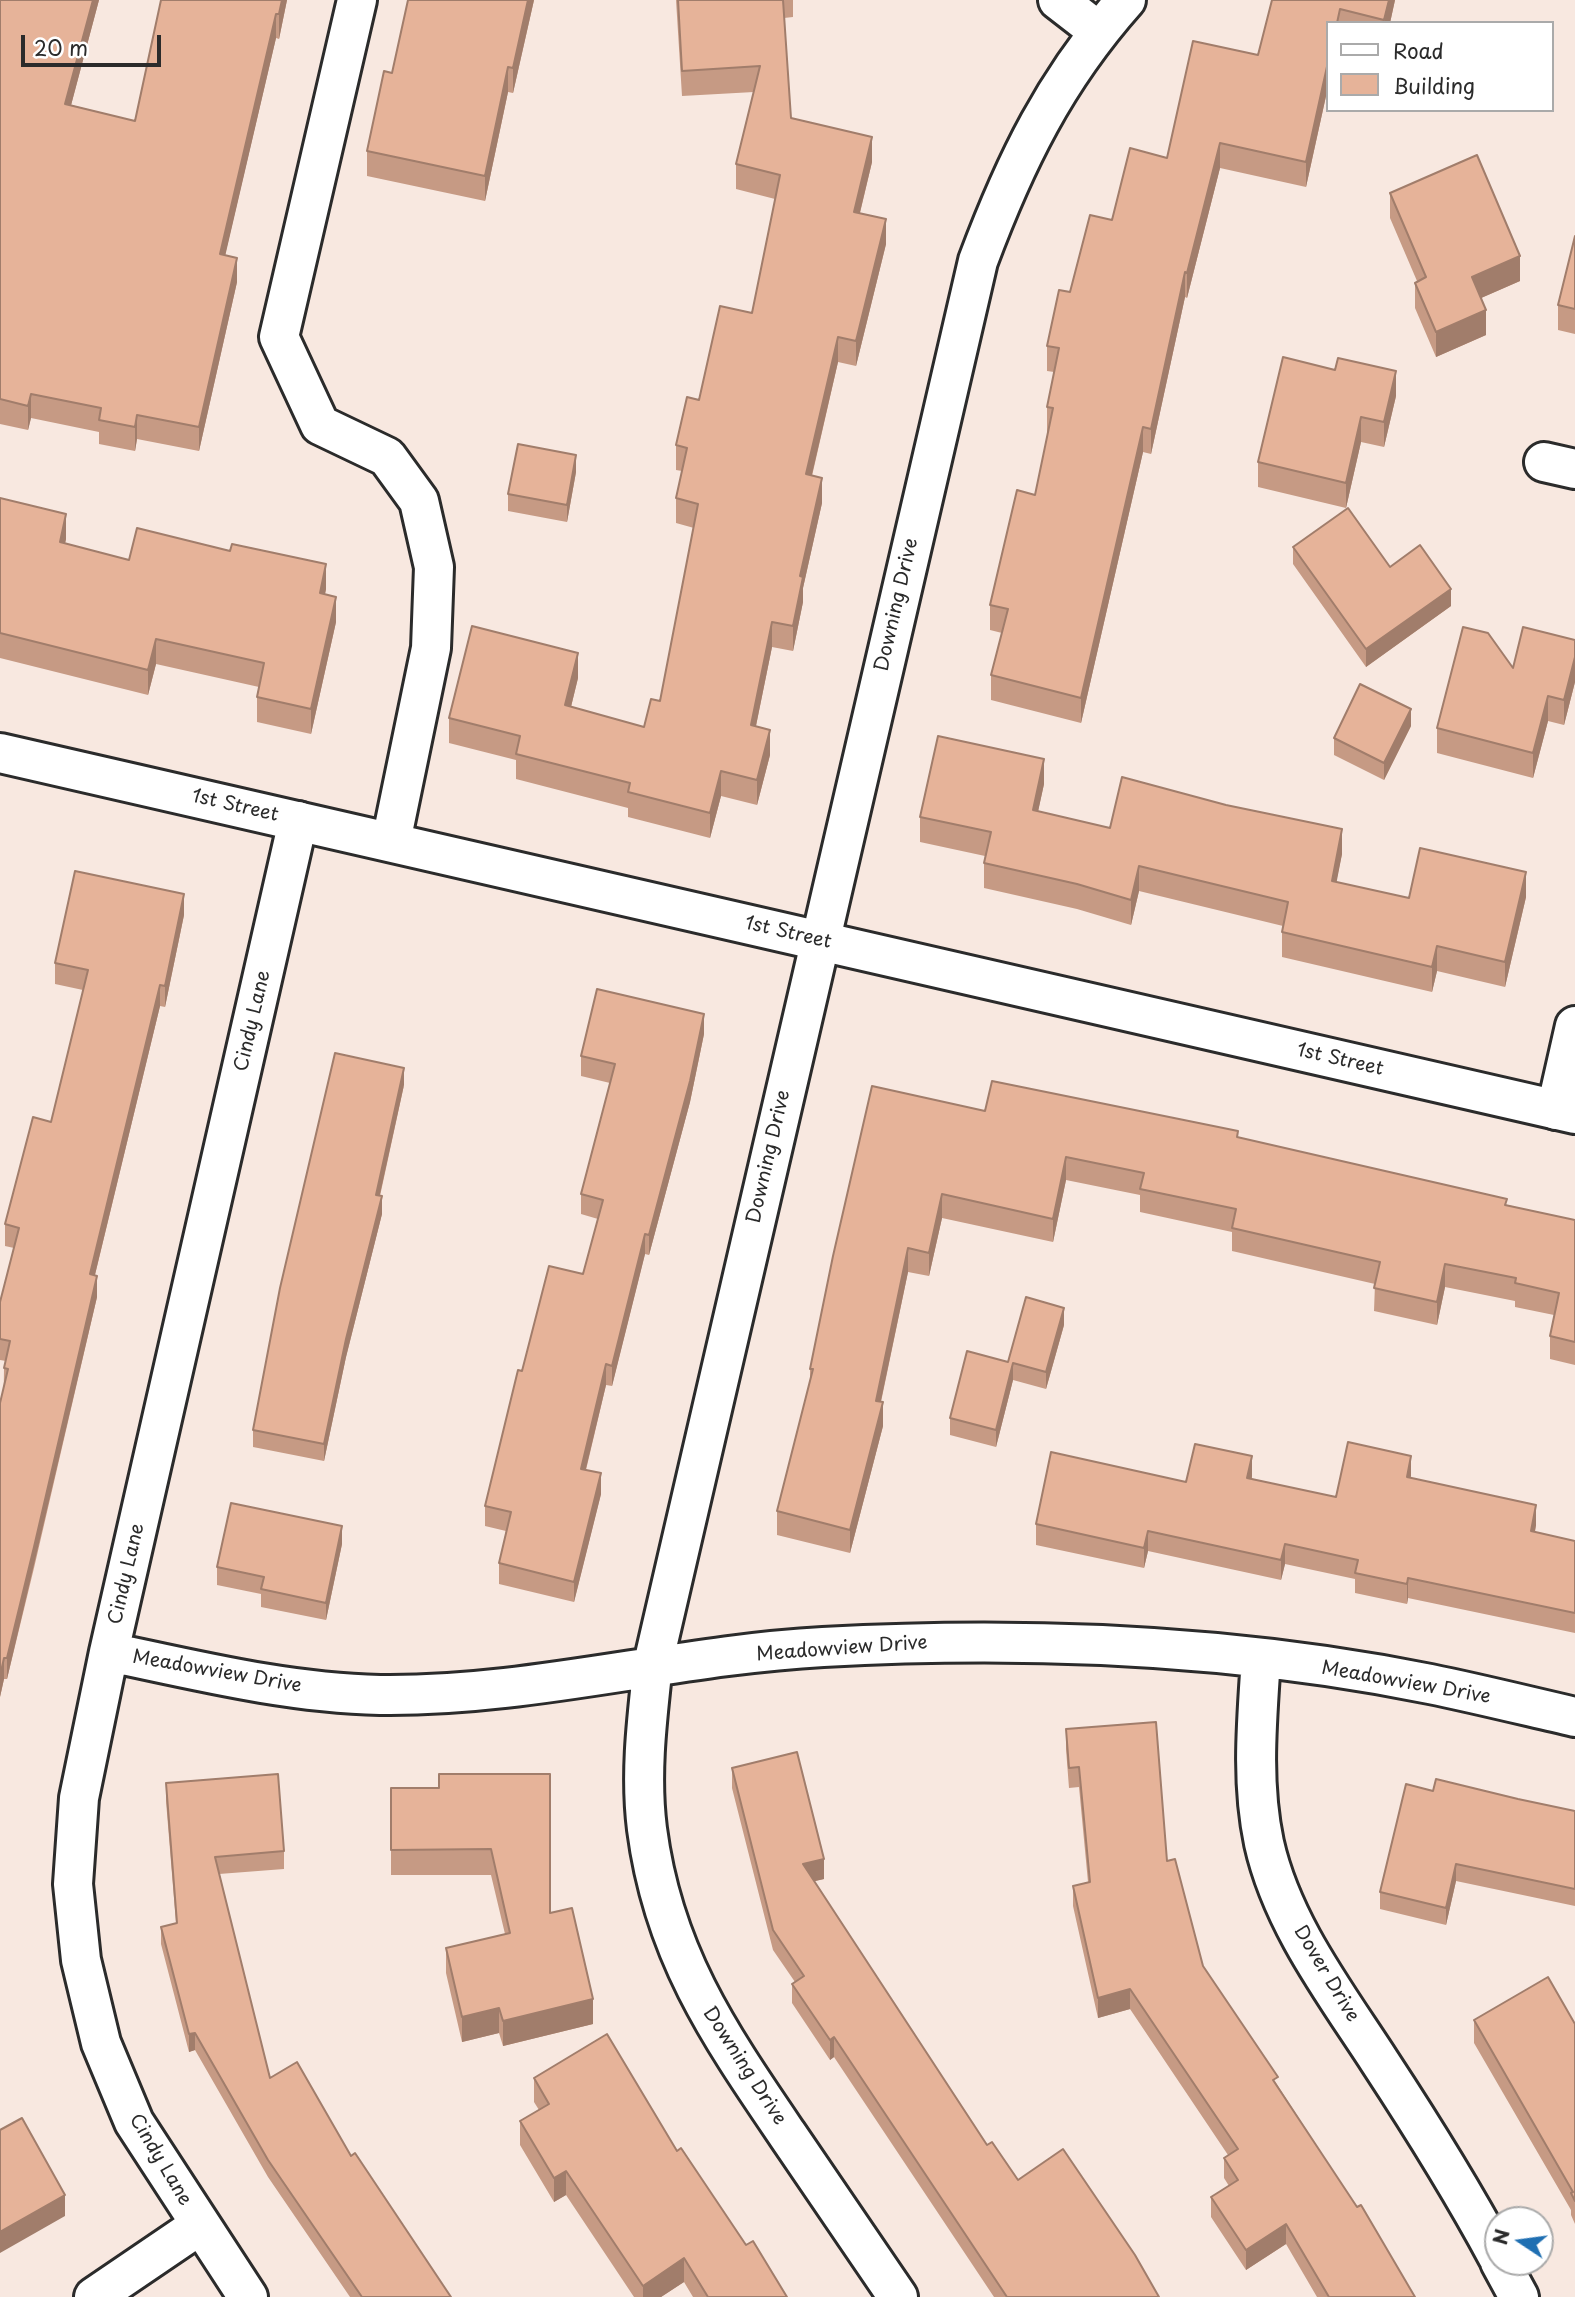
<!DOCTYPE html>
<style>
body{margin:0}
#map{position:relative;width:1575px;height:2297px;overflow:hidden;background:#f8e8e0;font-family:"Playpen Sans",sans-serif}
canvas{display:block}
.legend{position:absolute;left:1326px;top:21px;width:228px;height:91px;box-sizing:border-box;background:#fff;border:2px solid #aaa;margin:0;padding:9px 12px;list-style:none;font-size:21px;color:#2b2b2b}
.legend li{display:flex;align-items:center;gap:14px;height:35px}
.legend b{width:35px;border:2px solid #aaa}
.north{position:absolute;left:1484px;top:2206px;width:70px;height:70px;box-sizing:border-box;background:#fff;border:2px solid #aaa;border-radius:50%;rotate:283deg;font-size:19px;font-weight:700;line-height:28px;text-align:center;color:#2b2b2b}
.north::after{content:'';display:block;margin:auto;width:24px;height:32px;background:#1f6fb2;clip-path:polygon(50% 0,100% 100%,50% 72%,0 100%)}
.scale{position:absolute;left:21px;top:35px;width:140px;height:32px;box-sizing:border-box;border:4px solid #2b2b2b;border-top:0;padding-left:9px;font-size:21px;line-height:24px;white-space:nowrap;color:#2b2b2b;-webkit-text-stroke:5px #fff;paint-order:stroke}
</style>
<div id="map">
<canvas width="1575" height="2297"></canvas>
<ul class="legend">
<li><b style="height:9px;background:#fff"></b>Road</li>
<li><b style="height:19px;background:#e6b399"></b>Building</li>
</ul>
<div class="north">N</div>
<div class="scale">20 m</div>
</div>
<script>
const ctx = document.querySelector('canvas').getContext('2d');
ctx.lineJoin = 'round';
function strokePath(path, color, width, dash) {
  ctx.strokeStyle = color;
  ctx.lineWidth = width;
  ctx.lineCap = dash ? 'butt' : 'round';
  ctx.setLineDash(dash || []);
  ctx.stroke(path);
}
function fill(path, color) {
  ctx.fillStyle = color;
  ctx.fill(path, 'evenodd');
}
function drawText(font, color, halo, rows, align = 'center') {
  ctx.font = font + ' "Playpen Sans",sans-serif';
  ctx.lineWidth = 5;
  ctx.setLineDash([]);
  ctx.textBaseline = 'middle';
  ctx.strokeStyle = halo;
  ctx.fillStyle = color;
  for (const [text, x, y, turn = 0] of rows) {
    ctx.save();
    ctx.translate(x, y);
    ctx.rotate((+turn || 0) * Math.PI / 180);
    ctx.textAlign = isNaN(turn) ? turn : align;
    if (halo) ctx.strokeText(text, 0, 0);
    ctx.fillText(text, 0, 0);
    ctx.restore();
  }
}
const minor = new Path2D(`
 M 357,0 L 279,337 L 320,425 L 387,457 L 419,501 L 434,567 L 431,648 L 391,842
 M 1058,0 L 1098,31
 M 1544,462 L 1575,469
 M 1556,1110 L 1575,1026
 M 109,1652 C 199,1671 288,1693 380,1695 C 529,1697 675,1655 823,1647 C 1025,1636 1231,1644 1430,1684 C 1479,1694 1527,1706 1575,1717
 M 1261,1658 C 1257,1720 1251,1782 1264,1843 C 1282,1924 1336,1994 1380,2062 C 1422,2126 1462,2190 1498,2257
 M 1500,2262 L 1519,2297
 M 94,2297 L 200,2225
 M 248,2297 L 134,2122 L 101,2043 L 81,1960 L 73,1884 L 79,1798 L 109,1652 L 298,821
 M 898,2297 C 861,2243 824,2189 787,2134 C 719,2034 663,1953 647,1829 C 640,1774 647,1719 653,1664 L 978,261 C 1015,162 1055,80 1126,0`);
const tertiary = new Path2D(`
 M 0,753 L 1575,1114`);
strokePath(minor, '#2b2b2b', 44);
strokePath(tertiary, '#2b2b2b', 44);
strokePath(minor, '#fff', 38);
strokePath(tertiary, '#fff', 38);
fill(new Path2D(`
 M 0,0 L 99,0 L 71,105 L 135,121 L 161,0 L 287,0 L 279,39 L 276,38 L 225,255 L 237,282 L 199,451 L 137,439 L 135,451 L 99,444 L 99,432 L 31,418 L 28,430 L 0,424 Z
 M 534,0 L 513,93 L 508,92 L 485,201 L 367,176 L 367,151 L 392,73 Z
 M 676,0 L 793,0 L 793,17 L 784,18 L 791,118 L 872,162 L 860,213 L 886,244 L 856,366 L 838,362 L 812,476 L 822,503 L 803,588 L 803,602 L 793,651 L 772,647 L 756,726 L 770,755 L 757,805 L 721,796 L 710,838 L 628,817 L 628,808 L 516,779 L 516,760 L 449,743 L 449,718 L 578,678 L 571,707 L 644,727 L 660,701 L 694,528 L 676,523 L 676,498 L 682,471 L 676,470 L 676,445 L 699,400 L 752,313 L 775,199 L 736,189 L 736,164 L 754,92 L 682,96 Z
 M 1272,0 L 1395,0 L 1390,23 L 1328,23 L 1328,87 L 1306,187 L 1220,168 L 1187,298 L 1185,297 L 1151,454 L 1143,452 L 1081,723 L 991,700 L 991,675 L 1002,633 L 990,630 L 990,605 L 1035,495 L 1048,432 L 1047,432 L 1047,407 L 1054,372 L 1047,371 L 1047,346 L 1070,292 L 1112,220 L 1258,55 Z
 M 1390,193 L 1520,281 L 1481,298 L 1486,335 L 1436,357 L 1415,308 L 1415,283 L 1417,281 L 1390,218 Z
 M 1575,236 L 1575,334 L 1558,330 L 1558,305 Z
 M 1396,396 L 1384,447 L 1361,442 L 1346,508 L 1258,487 L 1258,462 Z
 M 576,472 L 567,522 L 508,511 L 508,494 Z
 M 0,498 L 66,539 L 65,543 L 129,560 L 326,589 L 325,594 L 336,622 L 311,734 L 257,722 L 257,697 L 259,687 L 156,664 L 148,695 L 0,658 Z
 M 1293,547 L 1451,606 L 1366,667 L 1293,564 Z
 M 1575,640 L 1575,682 L 1564,725 L 1548,721 L 1533,778 L 1437,753 L 1437,728 L 1513,668 Z
 M 1411,726 L 1384,780 L 1334,755 L 1334,738 Z
 M 1044,784 L 1038,811 L 1110,828 L 1342,854 L 1336,882 L 1409,898 L 1526,897 L 1505,987 L 1437,971 L 1432,992 L 1282,957 L 1282,932 L 1283,926 L 1139,891 L 1131,925 L 1077,909 L 984,888 L 984,863 L 985,856 L 920,842 L 920,817 Z
 M 184,915 L 165,1007 L 160,1006 L 95,1275 L 97,1297 L 34,1568 L 7,1679 L 4,1679 L 0,1697 L 4,1368 L 6,1361 L 0,1360 L 0,1302 L 14,1248 L 5,1246 L 5,1224 L 51,1122 L 83,990 L 55,984 L 55,963 Z
 M 704,1034 L 690,1102 L 649,1255 L 645,1254 L 612,1386 L 606,1385 L 586,1470 L 601,1494 L 574,1602 L 499,1584 L 499,1563 L 506,1531 L 485,1526 L 485,1506 L 522,1371 L 583,1274 L 598,1219 L 581,1214 L 581,1194 L 610,1083 L 581,1076 L 581,1056 Z
 M 404,1085 L 380,1196 L 382,1214 L 346,1357 L 324,1461 L 253,1447 L 253,1430 Z
 M 985,1111 L 1238,1137 L 1507,1205 L 1575,1220 L 1575,1365 L 1550,1359 L 1550,1336 L 1554,1315 L 1515,1307 L 1515,1301 L 1445,1287 L 1437,1325 L 1374,1311 L 1375,1284 L 1232,1251 L 1232,1232 L 1140,1212 L 1140,1195 L 1066,1180 L 1053,1242 L 942,1218 L 929,1276 L 908,1272 L 881,1402 L 883,1426 L 850,1553 L 777,1535 L 777,1511 L 810,1383 L 810,1369 Z
 M 1064,1325 L 1046,1389 L 1013,1380 L 996,1447 L 950,1435 L 950,1418 L 1008,1362 Z
 M 1252,1476 L 1252,1479 L 1336,1497 L 1411,1478 L 1536,1525 L 1535,1532 L 1575,1541 L 1575,1633 L 1408,1598 L 1407,1604 L 1355,1593 L 1355,1579 L 1285,1564 L 1281,1580 L 1148,1551 L 1144,1568 L 1036,1545 L 1036,1524 L 1186,1482 Z
 M 342,1544 L 326,1620 L 261,1607 L 261,1594 L 217,1585 L 217,1567 Z
 M 1066,1729 L 1167,1861 L 1203,1966 L 1278,2086 L 1415,2297 L 1317,2297 L 1286,2244 L 1246,2270 L 1211,2217 L 1211,2197 L 1229,2186 L 1224,2178 L 1224,2158 L 1228,2155 L 1130,2009 L 1098,2018 L 1073,1906 L 1073,1886 L 1088,1882 L 1079,1787 L 1069,1788 L 1066,1749 Z
 M 732,1768 L 824,1879 L 814,1881 L 987,2145 L 1018,2180 L 1159,2297 L 994,2297 L 834,2057 L 830,2060 L 792,2003 L 792,1984 L 795,1982 L 773,1950 L 732,1788 Z
 M 166,1783 L 284,1851 L 284,1869 L 219,1874 L 270,2078 L 351,2156 L 451,2297 L 350,2297 L 268,2177 L 195,2050 L 189,2052 L 161,1944 L 161,1927 L 176,1923 L 166,1801 Z
 M 391,1788 L 439,1788 L 550,1913 L 593,2024 L 503,2046 L 499,2033 L 462,2042 L 446,1973 L 446,1948 L 505,1934 L 491,1875 L 391,1875 Z
 M 1433,1791 L 1518,1799 L 1575,1811 L 1575,1906 L 1456,1881 L 1446,1925 L 1380,1909 L 1380,1892 Z
 M 1474,2020 L 1575,2024 L 1575,2224 L 1571,2215 L 1571,2210 L 1474,2043 Z
 M 534,2078 L 677,2151 L 746,2245 L 787,2297 L 693,2297 L 684,2282 L 661,2297 L 634,2297 L 566,2195 L 554,2202 L 520,2145 L 520,2121 L 539,2110 L 534,2102 Z`), '#c69a84');
fill(new Path2D(`
 M 93,0 L 99,0 L 65,128 L 65,104 Z
 M 282,0 L 287,0 L 279,39 L 279,14 Z
 M 528,0 L 534,0 L 513,93 L 513,68 Z
 M 1389,0 L 1395,0 L 1390,23 L 1384,23 Z
 M 276,14 L 276,38 L 220,278 L 220,254 Z
 M 1328,62 L 1328,87 L 1306,187 L 1306,162 Z
 M 508,67 L 508,92 L 485,201 L 485,176 Z
 M 872,137 L 872,162 L 854,237 L 854,212 Z
 M 1220,143 L 1220,168 L 1187,298 L 1187,273 Z
 M 886,219 L 886,244 L 856,366 L 856,341 Z
 M 1520,256 L 1520,281 L 1472,302 L 1472,277 Z
 M 237,258 L 237,282 L 199,451 L 199,427 Z
 M 1185,272 L 1185,297 L 1151,454 L 1151,429 Z
 M 1486,310 L 1486,335 L 1436,357 L 1436,332 Z
 M 838,337 L 838,362 L 806,500 L 806,474 Z
 M 1396,371 L 1396,396 L 1384,447 L 1384,422 Z
 M 31,394 L 31,418 L 28,430 L 28,406 Z
 M 137,415 L 137,439 L 135,451 L 135,427 Z
 M 1361,417 L 1361,442 L 1346,508 L 1346,483 Z
 M 1143,427 L 1143,452 L 1081,723 L 1081,698 Z
 M 576,455 L 576,472 L 567,522 L 567,505 Z
 M 822,478 L 822,503 L 803,588 L 803,602 L 793,651 L 793,626 L 800,576 Z
 M 66,514 L 66,539 L 60,567 L 60,542 Z
 M 326,564 L 326,589 L 320,618 L 320,593 Z
 M 1451,589 L 1451,606 L 1366,667 L 1366,649 Z
 M 336,597 L 336,622 L 311,734 L 311,709 Z
 M 772,622 L 772,647 L 751,750 L 751,725 Z
 M 156,639 L 156,664 L 148,695 L 148,670 Z
 M 578,653 L 578,678 L 565,731 L 565,705 Z
 M 1575,657 L 1575,682 L 1564,725 L 1564,700 Z
 M 1548,696 L 1548,721 L 1533,778 L 1533,753 Z
 M 1411,709 L 1411,726 L 1384,780 L 1384,763 Z
 M 770,730 L 770,755 L 757,805 L 757,780 Z
 M 1044,759 L 1044,784 L 1033,835 L 1033,810 Z
 M 721,771 L 721,796 L 710,838 L 710,813 Z
 M 1342,829 L 1342,854 L 1332,906 L 1332,881 Z
 M 1139,866 L 1139,891 L 1131,925 L 1131,900 Z
 M 1526,872 L 1526,897 L 1505,987 L 1505,962 Z
 M 184,894 L 184,915 L 165,1007 L 165,986 Z
 M 1437,946 L 1437,971 L 1432,992 L 1432,967 Z
 M 160,985 L 160,1006 L 90,1295 L 90,1274 Z
 M 704,1014 L 704,1034 L 690,1102 L 649,1255 L 649,1235 Z
 M 404,1068 L 404,1085 L 376,1212 L 376,1195 Z
 M 1066,1157 L 1066,1180 L 1053,1242 L 1053,1219 Z
 M 942,1194 L 942,1218 L 929,1276 L 929,1253 Z
 M 382,1196 L 382,1214 L 346,1357 L 324,1461 L 324,1444 L 346,1339 Z
 M 645,1234 L 645,1254 L 612,1386 L 612,1366 Z
 M 908,1248 L 908,1272 L 876,1424 L 876,1401 Z
 M 1445,1264 L 1445,1287 L 1437,1325 L 1437,1302 Z
 M 97,1276 L 97,1297 L 7,1679 L 7,1658 Z
 M 1064,1308 L 1064,1325 L 1046,1389 L 1046,1372 Z
 M 1013,1363 L 1013,1380 L 996,1447 L 996,1430 Z
 M 606,1364 L 606,1385 L 581,1489 L 581,1469 Z
 M 883,1402 L 883,1426 L 850,1553 L 850,1530 Z
 M 1252,1456 L 1252,1476 L 1247,1498 L 1247,1478 Z
 M 1411,1456 L 1411,1476 L 1407,1497 L 1407,1477 Z
 M 601,1473 L 601,1494 L 574,1602 L 574,1582 Z
 M 1536,1505 L 1536,1525 L 1531,1551 L 1531,1531 Z
 M 342,1526 L 342,1544 L 326,1620 L 326,1603 Z
 M 1148,1531 L 1148,1551 L 1144,1568 L 1144,1548 Z
 M 1285,1544 L 1285,1564 L 1281,1580 L 1281,1560 Z
 M 1408,1578 L 1408,1598 L 1407,1604 L 1407,1584 Z
 M 4,1658 L 4,1679 L 0,1697 L 0,1676 Z
 M 824,1859 L 824,1879 L 803,1884 L 803,1864 Z
 M 1456,1864 L 1456,1881 L 1446,1925 L 1446,1908 Z
 M 1130,1989 L 1130,2009 L 1098,2018 L 1098,1998 Z
 M 593,1999 L 593,2024 L 503,2046 L 503,2021 Z
 M 499,2008 L 499,2033 L 462,2042 L 462,2017 Z
 M 195,2033 L 195,2050 L 189,2052 L 189,2034 Z
 M 834,2037 L 834,2057 L 830,2060 L 830,2040 Z
 M 566,2171 L 566,2195 L 554,2202 L 554,2178 Z
 M 65,2195 L 65,2216 L 0,2253 L 0,2232 Z
 M 1286,2224 L 1286,2244 L 1246,2270 L 1246,2250 Z
 M 684,2258 L 684,2282 L 661,2297 L 643,2297 L 643,2286 Z`), '#a17d6b');
const building = new Path2D(`
 M 0,0 L 93,0 L 65,104 L 135,121 L 161,0 L 282,0 L 279,14 L 276,14 L 220,254 L 237,258 L 199,427 L 137,415 L 135,427 L 99,420 L 101,408 L 31,394 L 28,406 L 0,399 Z
 M 408,0 L 528,0 L 513,68 L 508,67 L 485,176 L 367,151 L 384,71 L 392,73 Z
 M 678,0 L 783,0 L 791,118 L 872,137 L 854,212 L 886,219 L 856,341 L 838,337 L 806,474 L 822,478 L 800,576 L 803,577 L 793,626 L 772,622 L 751,725 L 770,730 L 757,780 L 721,771 L 710,813 L 628,792 L 630,783 L 516,754 L 520,736 L 449,718 L 472,626 L 578,653 L 565,705 L 644,727 L 651,699 L 660,701 L 698,504 L 676,498 L 687,448 L 676,445 L 687,397 L 699,400 L 720,306 L 752,313 L 780,175 L 736,164 L 760,66 L 682,71 Z
 M 1272,0 L 1389,0 L 1384,20 L 1340,9 L 1337,23 L 1328,23 L 1328,62 L 1306,162 L 1220,143 L 1187,273 L 1185,272 L 1151,429 L 1143,427 L 1081,698 L 991,675 L 1008,609 L 990,605 L 1017,490 L 1035,495 L 1053,408 L 1047,407 L 1059,348 L 1047,346 L 1059,290 L 1070,292 L 1090,215 L 1112,220 L 1130,148 L 1167,158 L 1193,41 L 1258,55 Z
 M 1477,155 L 1520,256 L 1472,277 L 1486,310 L 1436,332 L 1415,283 L 1426,277 L 1390,193 Z
 M 1575,236 L 1575,309 L 1558,305 Z
 M 1283,357 L 1335,370 L 1338,358 L 1396,371 L 1384,422 L 1361,417 L 1346,483 L 1258,462 Z
 M 518,444 L 576,455 L 567,505 L 508,494 Z
 M 0,498 L 66,514 L 60,542 L 129,560 L 137,528 L 230,551 L 232,544 L 326,564 L 320,593 L 336,597 L 311,709 L 257,697 L 264,663 L 156,639 L 148,670 L 0,633 Z
 M 1348,508 L 1390,567 L 1420,545 L 1451,589 L 1366,649 L 1293,547 Z
 M 1463,627 L 1488,633 L 1513,668 L 1523,627 L 1575,640 L 1575,657 L 1564,700 L 1548,696 L 1533,753 L 1437,728 Z
 M 1360,684 L 1411,709 L 1384,763 L 1334,738 Z
 M 938,736 L 1044,759 L 1033,810 L 1110,828 L 1122,777 L 1226,805 L 1342,829 L 1332,881 L 1409,898 L 1420,848 L 1526,872 L 1505,962 L 1437,946 L 1432,967 L 1282,932 L 1288,902 L 1139,866 L 1131,900 L 1077,884 L 984,863 L 991,832 L 920,817 Z
 M 75,871 L 184,894 L 165,986 L 160,985 L 90,1274 L 97,1276 L 34,1547 L 7,1658 L 4,1658 L 0,1676 L 0,1403 L 8,1369 L 4,1368 L 10,1341 L 0,1339 L 0,1302 L 19,1228 L 5,1224 L 33,1117 L 51,1122 L 88,970 L 55,963 Z
 M 597,989 L 704,1014 L 690,1081 L 649,1235 L 645,1234 L 612,1366 L 606,1364 L 581,1469 L 601,1473 L 574,1582 L 499,1563 L 511,1512 L 485,1506 L 518,1370 L 522,1371 L 549,1266 L 583,1274 L 603,1200 L 581,1194 L 615,1064 L 581,1056 Z
 M 335,1053 L 404,1068 L 376,1195 L 382,1196 L 346,1339 L 324,1444 L 253,1430 L 280,1288 Z
 M 992,1081 L 1238,1131 L 1237,1137 L 1507,1199 L 1505,1205 L 1575,1220 L 1575,1342 L 1550,1336 L 1559,1293 L 1515,1283 L 1516,1278 L 1445,1264 L 1437,1302 L 1374,1288 L 1380,1262 L 1232,1228 L 1236,1209 L 1140,1189 L 1144,1173 L 1066,1157 L 1053,1219 L 942,1194 L 929,1253 L 908,1248 L 876,1401 L 883,1402 L 850,1530 L 777,1511 L 813,1369 L 810,1369 L 833,1256 L 872,1086 L 985,1111 Z
 M 1026,1297 L 1064,1308 L 1046,1372 L 1013,1363 L 996,1430 L 950,1418 L 967,1351 L 1008,1362 Z
 M 1348,1442 L 1411,1456 L 1407,1477 L 1536,1505 L 1531,1531 L 1575,1541 L 1575,1613 L 1408,1578 L 1407,1584 L 1355,1573 L 1358,1560 L 1285,1544 L 1281,1560 L 1148,1531 L 1144,1548 L 1036,1524 L 1051,1452 L 1186,1482 L 1195,1444 L 1252,1456 L 1247,1478 L 1336,1497 Z
 M 231,1503 L 342,1526 L 326,1603 L 261,1589 L 264,1577 L 217,1567 Z
 M 1156,1722 L 1167,1861 L 1175,1859 L 1203,1966 L 1278,2077 L 1273,2080 L 1357,2207 L 1361,2205 L 1415,2297 L 1329,2297 L 1286,2224 L 1246,2250 L 1211,2197 L 1238,2180 L 1224,2158 L 1238,2149 L 1130,1989 L 1098,1998 L 1073,1886 L 1090,1882 L 1079,1767 L 1069,1768 L 1066,1729 Z
 M 797,1752 L 824,1859 L 803,1864 L 987,2145 L 992,2142 L 1018,2180 L 1063,2149 L 1135,2255 L 1159,2297 L 1007,2297 L 834,2037 L 830,2040 L 792,1984 L 804,1976 L 773,1930 L 732,1768 Z
 M 278,1774 L 284,1851 L 215,1857 L 270,2078 L 297,2062 L 351,2156 L 355,2153 L 451,2297 L 362,2297 L 268,2160 L 195,2033 L 189,2034 L 161,1927 L 177,1923 L 166,1783 Z
 M 439,1774 L 550,1774 L 550,1913 L 572,1908 L 593,1999 L 503,2021 L 499,2008 L 462,2017 L 446,1948 L 510,1933 L 491,1849 L 391,1850 L 391,1788 L 439,1788 Z
 M 1436,1779 L 1518,1799 L 1575,1811 L 1575,1889 L 1456,1864 L 1446,1908 L 1380,1892 L 1406,1784 L 1433,1791 Z
 M 1548,1977 L 1575,2024 L 1575,2201 L 1571,2193 L 1573,2192 L 1474,2020 Z
 M 607,2034 L 677,2151 L 681,2148 L 746,2245 L 753,2241 L 787,2297 L 708,2297 L 684,2258 L 643,2286 L 566,2171 L 554,2178 L 520,2121 L 549,2104 L 534,2078 Z
 M 22,2118 L 65,2195 L 0,2232 L 0,2130 Z`);
fill(building, '#e6b399');
strokePath(building, '#a17d6b', 2);
drawText('19px', '#2b2b2b', '#fff', [
 ["Downing Drive",897,605,-77],
 ["1st Street",235,806,13],
 ["1st Street",788,933,13],
 ["Cindy Lane",253,1021,-77],
 ["1st Street",1340,1060,13],
 ["Downing Drive",769,1157,-77],
 ["Cindy Lane",127,1574,-77],
 ["Meadowview Drive",842,1649,-4],
 ["Meadowview Drive",217,1672,10],
 ["Meadowview Drive",1406,1683,10],
 ["Dover Drive",1326,1974,59],
 ["Downing Drive",744,2066,57],
 ["Cindy Lane",160,2160,59]
]);
</script>
